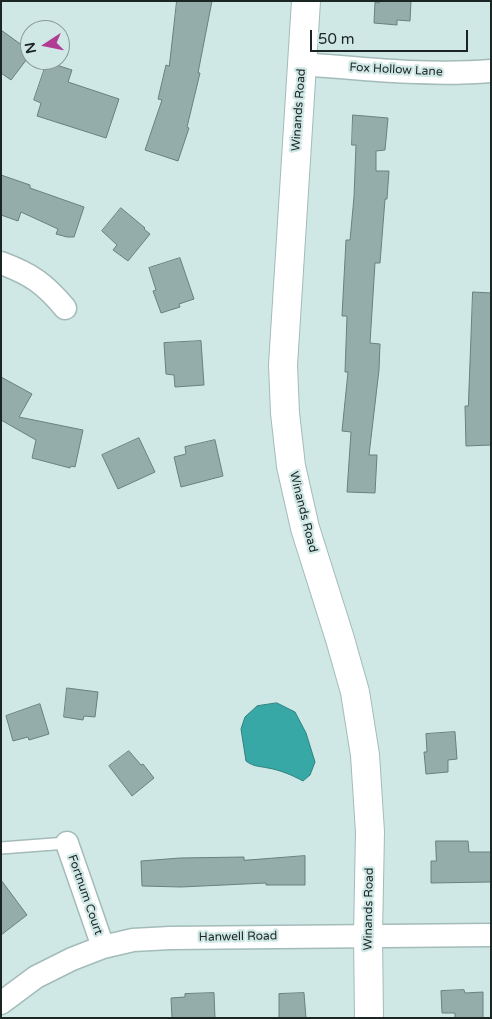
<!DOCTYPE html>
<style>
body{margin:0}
#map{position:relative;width:492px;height:1019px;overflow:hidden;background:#cfe7e5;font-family:"Varela Round",sans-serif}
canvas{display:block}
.frame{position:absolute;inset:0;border:2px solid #1b2524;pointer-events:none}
.north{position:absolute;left:20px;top:20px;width:50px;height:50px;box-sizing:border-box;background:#cfe7e5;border:1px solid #879998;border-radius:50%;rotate:259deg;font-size:14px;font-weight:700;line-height:20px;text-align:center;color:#1b2524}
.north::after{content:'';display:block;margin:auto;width:18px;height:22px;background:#b03c94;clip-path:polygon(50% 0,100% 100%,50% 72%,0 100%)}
.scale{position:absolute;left:310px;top:30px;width:158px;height:22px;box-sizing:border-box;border:2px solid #1b2524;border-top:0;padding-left:6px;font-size:15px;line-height:18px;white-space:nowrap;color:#1b2524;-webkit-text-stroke:4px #cfe7e5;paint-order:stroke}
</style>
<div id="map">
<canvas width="492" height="1019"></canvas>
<div class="frame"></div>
<div class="north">N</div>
<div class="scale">50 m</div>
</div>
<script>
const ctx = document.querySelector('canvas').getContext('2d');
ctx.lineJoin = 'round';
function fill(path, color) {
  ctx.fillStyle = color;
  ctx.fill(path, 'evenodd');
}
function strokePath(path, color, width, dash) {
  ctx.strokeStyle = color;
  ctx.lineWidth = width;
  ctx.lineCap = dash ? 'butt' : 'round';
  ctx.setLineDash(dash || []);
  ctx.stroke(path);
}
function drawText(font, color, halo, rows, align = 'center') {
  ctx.font = font + ' "Varela Round",sans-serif';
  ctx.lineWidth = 4.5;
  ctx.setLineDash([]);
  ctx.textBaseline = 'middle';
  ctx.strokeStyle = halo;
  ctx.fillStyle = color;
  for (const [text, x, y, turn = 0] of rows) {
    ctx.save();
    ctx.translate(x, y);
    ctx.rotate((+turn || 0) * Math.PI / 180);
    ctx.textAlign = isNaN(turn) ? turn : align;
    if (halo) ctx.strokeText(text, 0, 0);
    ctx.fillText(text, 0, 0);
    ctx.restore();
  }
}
const water = new Path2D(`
 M 277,703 L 295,712 L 306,733 L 315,762 L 310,775 L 303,781 C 292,775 280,770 268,768 C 259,766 254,767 246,761 L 241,729 L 245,717 L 257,706 Z`);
fill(water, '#37a8a6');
strokePath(water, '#2f817f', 1);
const building = new Path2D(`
 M 177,1 L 212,1 L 198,73 L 200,73 L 187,127 L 189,128 L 178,161 L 145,150 L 162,100 L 158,99 L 166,65 L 169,66 Z
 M 379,1 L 411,1 L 410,21 L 397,20 L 397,25 L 374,23 L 375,2 L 379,3 Z
 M 1,30 L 30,51 L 30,55 L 11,80 L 1,73 Z
 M 47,62 L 72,70 L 68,82 L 119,99 L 106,138 L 37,116 L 41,103 L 34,100 Z
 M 353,115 L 388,118 L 385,150 L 376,151 L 376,171 L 389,171 L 387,199 L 385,199 L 380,263 L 375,263 L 370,343 L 380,344 L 379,370 L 369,455 L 377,455 L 375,493 L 347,492 L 351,432 L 342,431 L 348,372 L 345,372 L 347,316 L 342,316 L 346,240 L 350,240 L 354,197 L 356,145 L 352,145 Z
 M 1,175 L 30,185 L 30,188 L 84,207 L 74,237 L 67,237 L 56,234 L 58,229 L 21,212 L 18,221 L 1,215 Z
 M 121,208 L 145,228 L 144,229 L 150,234 L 128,261 L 113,250 L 117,245 L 102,231 Z
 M 180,258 L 194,299 L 179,304 L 180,307 L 161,313 L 153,291 L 156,290 L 149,268 Z
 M 473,292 L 491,293 L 491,445 L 466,446 L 465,406 L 468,406 Z
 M 201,341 L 204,385 L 175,387 L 174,375 L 166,374 L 164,343 Z
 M 1,377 L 32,394 L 19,417 L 83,430 L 75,467 L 71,466 L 70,468 L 32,458 L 36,440 L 1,420 Z
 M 139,438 L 155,472 L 118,489 L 102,455 Z
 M 215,440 L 223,476 L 181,487 L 174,457 L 186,454 L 185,447 Z
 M 67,688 L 98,692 L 95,717 L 84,716 L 83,720 L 64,717 Z
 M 40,704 L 49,734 L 29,740 L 28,737 L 13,741 L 6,716 Z
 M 455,732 L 457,759 L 448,760 L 448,772 L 426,774 L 424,752 L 427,752 L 426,734 Z
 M 129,751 L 141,765 L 143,764 L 154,778 L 132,796 L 109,766 Z
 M 436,841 L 468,841 L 469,852 L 491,852 L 491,882 L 431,883 L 431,861 L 436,861 Z
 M 305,856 L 305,885 L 266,885 L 266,883 L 181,887 L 142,886 L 141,861 L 180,858 L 244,857 L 244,860 Z
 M 1,880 L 27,915 L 1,935 Z
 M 464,990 L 465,993 L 483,992 L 483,1018 L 455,1018 L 455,1013 L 442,1013 L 441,991 Z
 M 214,993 L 215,1018 L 172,1018 L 171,998 L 185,997 L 185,994 Z
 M 304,993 L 306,1018 L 279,1018 L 279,994 Z`);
fill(building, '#94acaa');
strokePath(building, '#69807e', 1);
const lane = new Path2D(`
 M 1,848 L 67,843`);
const street = new Path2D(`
 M 302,64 C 364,69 428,76 491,71
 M 1,263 C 31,274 45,284 65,308
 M 67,843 L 103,947
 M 1,1003 L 36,977 L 72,959 L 103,947 L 133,940 L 170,938 L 491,935`);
const secondary = new Path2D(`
 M 306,1 L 283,365 L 285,413 L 291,466 L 305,528 L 340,639 L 355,692 L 365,755 L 370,832 L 368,935 L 369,1018`);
strokePath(lane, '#a3bbb9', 14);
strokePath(street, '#a3bbb9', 25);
strokePath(secondary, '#a3bbb9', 30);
strokePath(lane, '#fff', 11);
strokePath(street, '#fff', 22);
strokePath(secondary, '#fff', 28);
drawText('12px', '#1b2524', '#cfe7e5', [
 ["Fox Hollow Lane",396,70,3],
 ["Winands Road",299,110,-86],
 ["Winands Road",303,512,76],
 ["Fortnum Court",85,895,71],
 ["Winands Road",369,909,-89],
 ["Hanwell Road",238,937,-1]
]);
</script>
